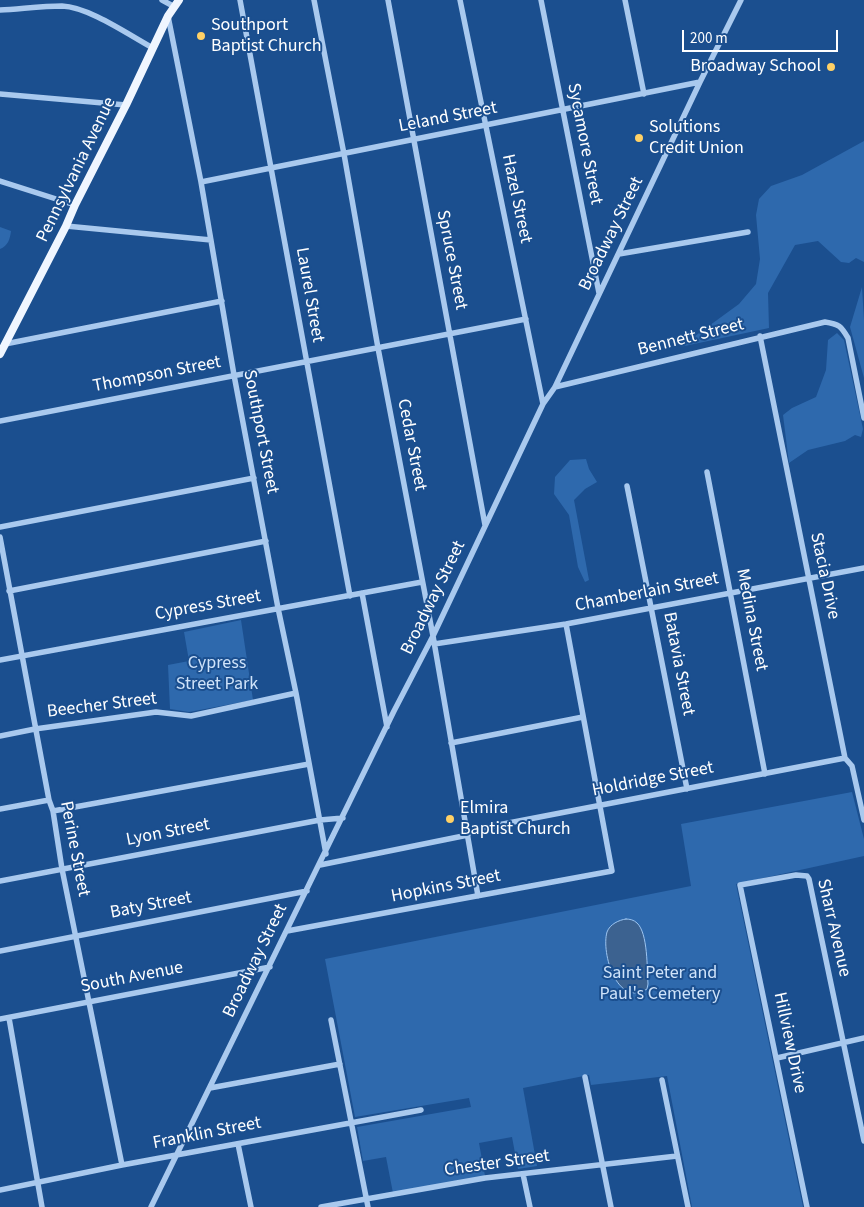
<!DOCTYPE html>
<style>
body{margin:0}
#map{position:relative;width:864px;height:1207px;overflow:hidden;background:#1b4f8f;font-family:"Source Sans 3",sans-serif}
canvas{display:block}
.scale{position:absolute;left:682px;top:30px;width:156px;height:22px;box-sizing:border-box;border:2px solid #fff;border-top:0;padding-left:6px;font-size:15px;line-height:18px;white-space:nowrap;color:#fff;-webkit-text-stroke:4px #1b4f8f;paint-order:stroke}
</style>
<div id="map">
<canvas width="864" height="1207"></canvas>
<div class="scale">200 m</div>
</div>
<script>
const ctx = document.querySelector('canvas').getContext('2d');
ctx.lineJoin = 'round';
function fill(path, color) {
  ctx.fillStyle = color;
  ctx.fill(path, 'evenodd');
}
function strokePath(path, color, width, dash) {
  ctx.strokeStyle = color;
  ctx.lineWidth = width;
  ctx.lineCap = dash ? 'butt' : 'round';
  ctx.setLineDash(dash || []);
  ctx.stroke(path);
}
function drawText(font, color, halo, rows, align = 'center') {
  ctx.font = font + ' "Source Sans 3",sans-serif';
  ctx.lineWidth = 4;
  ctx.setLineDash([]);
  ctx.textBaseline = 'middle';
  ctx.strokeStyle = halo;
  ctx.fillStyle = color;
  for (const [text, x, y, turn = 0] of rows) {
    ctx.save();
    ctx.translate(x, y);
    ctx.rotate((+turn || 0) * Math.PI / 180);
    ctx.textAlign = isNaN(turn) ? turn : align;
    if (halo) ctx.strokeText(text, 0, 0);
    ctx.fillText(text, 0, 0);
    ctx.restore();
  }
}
fill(new Path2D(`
 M 864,141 L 864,262 L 856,258 L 849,263 L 841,262 L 818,241 L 795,245 L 768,293 L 769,328 L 680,347 L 739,304 L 756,284 L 760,259 L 756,215 L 759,199 L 771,186 L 802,175 Z
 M 0,227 L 11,231 C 10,239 8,246 0,249 Z
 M 862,287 L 864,320 L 864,378 L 850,327 Z
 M 837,333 L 844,340 L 863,429 L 861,437 L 855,435 L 845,441 L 808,450 L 789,463 L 783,415 L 792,408 L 816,397 L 826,370 L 828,340 Z
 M 586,459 L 589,469 L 597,482 L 585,489 L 574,500 L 589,580 L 585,582 L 578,567 L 569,515 L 554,494 L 555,477 L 570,460 Z
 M 241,620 L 253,700 L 189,712 L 170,709 L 168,665 L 189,661 L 184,632 Z
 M 852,792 L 864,839 L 864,856 L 736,884 L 803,1207 L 692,1207 L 667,1076 L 591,1085 L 589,1075 L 523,1088 L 537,1166 L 518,1169 L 512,1137 L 479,1143 L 485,1176 L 393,1193 L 386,1157 L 363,1161 L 357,1127 L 471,1107 L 469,1098 L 355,1117 L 325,959 L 691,886 L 681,824 Z`), '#2e69ad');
const water = new Path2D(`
 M 626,919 C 630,919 634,920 637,923 C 648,933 647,969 648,984 L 647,989 C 617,1008 601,953 607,932 C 610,924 619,920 626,919 Z`);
fill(water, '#3c6290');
strokePath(water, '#9cc4f0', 1);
strokePath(new Path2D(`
 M 162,0 L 173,6
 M 240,0 L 350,596
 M 314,0 L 344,154 L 378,348 L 433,636 L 478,896
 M 388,0 L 485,525
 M 460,0 L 543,404
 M 541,0 L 599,293
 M 625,0 L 644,94
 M 0,10 C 20,9 42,6 62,6 C 89,7 129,35 153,48
 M 168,16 L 201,182 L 234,375 L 278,608 L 296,693 L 326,854
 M 0,94 L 126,105
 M 0,181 L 75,205
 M 201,182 L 700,82
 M 66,226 L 211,240
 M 619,254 L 748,232
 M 760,336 L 845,758 L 852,766 L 864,820
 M 5,344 L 222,301
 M 555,387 L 825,322 C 839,324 841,326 848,338 L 864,418
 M 0,421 L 526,319
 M 707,472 L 765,774
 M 627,486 L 687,789
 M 0,527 L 254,478
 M 0,537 L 49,800 L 53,811 L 62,869 L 122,1165
 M 9,591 L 266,541
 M 362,593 L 387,727
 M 434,644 L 566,624 L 864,568
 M 0,660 L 422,582
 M 0,736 L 35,729 L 156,712 L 191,716 L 296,693
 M 451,743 L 583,717
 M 0,809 L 49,800
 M 53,811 L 309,764
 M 467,831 L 845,758
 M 320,865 L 468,835
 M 0,881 L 320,820 L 343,818
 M 287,931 L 612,871 L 566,624
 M 0,951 L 307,891
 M 9,1018 L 42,1207
 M 0,1019 L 270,967
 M 331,1020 L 368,1207
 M 777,1058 L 864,1038
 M 585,1077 L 611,1207
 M 662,1080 L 688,1207
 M 210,1088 L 340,1064
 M 238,1144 L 251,1207
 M 523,1174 L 530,1207
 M 0,1190 L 122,1165 L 421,1110
 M 151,1207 L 394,711 L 433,636 L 543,404 L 555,387 L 700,82 L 741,0
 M 321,1207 L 485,1178 L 677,1156
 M 807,1207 L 740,885 L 796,875 L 807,876 L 809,879 L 864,1141`), '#a9c9ee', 5.5);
strokePath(new Path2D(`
 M 0,354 L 66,226 L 75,205 L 126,105 L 168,16 L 179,0`), '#f0f6ff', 8);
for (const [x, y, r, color] of [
 [201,36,5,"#ffd166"],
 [831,67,5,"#ffd166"],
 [639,138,5,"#ffd166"],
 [450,819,5,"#ffd166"]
]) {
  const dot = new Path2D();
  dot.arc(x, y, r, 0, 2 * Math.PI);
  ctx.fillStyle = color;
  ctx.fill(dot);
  strokePath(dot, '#1b4f8f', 2);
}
drawText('18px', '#fff', '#1b4f8f', [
 ["Southport",211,26],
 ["Baptist Church",211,47],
 ["Broadway School",821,67,"right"],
 ["Solutions",649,128],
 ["Credit Union",649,149],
 ["Elmira",460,809],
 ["Baptist Church",460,830]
], 'left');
drawText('18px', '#fff', '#1b4f8f', [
 ["Leland Street",448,118,-11],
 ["Sycamore Street",584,144,79],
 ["Pennsylvania Avenue",77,170,-64],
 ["Hazel Street",516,199,78],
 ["Broadway Street",612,234,-64],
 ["Spruce Street",451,260,79],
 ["Laurel Street",309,295,80],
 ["Bennett Street",691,338,-14],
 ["Thompson Street",157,375,-11],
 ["Southport Street",260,432,79],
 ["Cedar Street",411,445,79],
 ["Stacia Drive",824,576,78],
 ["Chamberlain Street",647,593,-11],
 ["Broadway Street",434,598,-64],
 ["Cypress Street",208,606,-10],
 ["Medina Street",751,620,79],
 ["Batavia Street",678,664,79],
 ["Beecher Street",102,706,-7],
 ["Holdridge Street",653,780,-11],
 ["Lyon Street",168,833,-11],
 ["Perine Street",74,849,79],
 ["Hopkins Street",446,887,-11],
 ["Baty Street",151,906,-11],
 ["Sharr Avenue",833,928,77],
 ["Broadway Street",256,961,-64],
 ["South Avenue",132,978,-11],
 ["Hillview Drive",789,1043,78],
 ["Franklin Street",207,1134,-11],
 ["Chester Street",497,1164,-8]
]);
drawText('18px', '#cfe3fa', '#1b4f8f', [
 ["Cypress",217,664],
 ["Street Park",217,685],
 ["Saint Peter and",660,974],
 ["Paul's Cemetery",660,995]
]);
</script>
